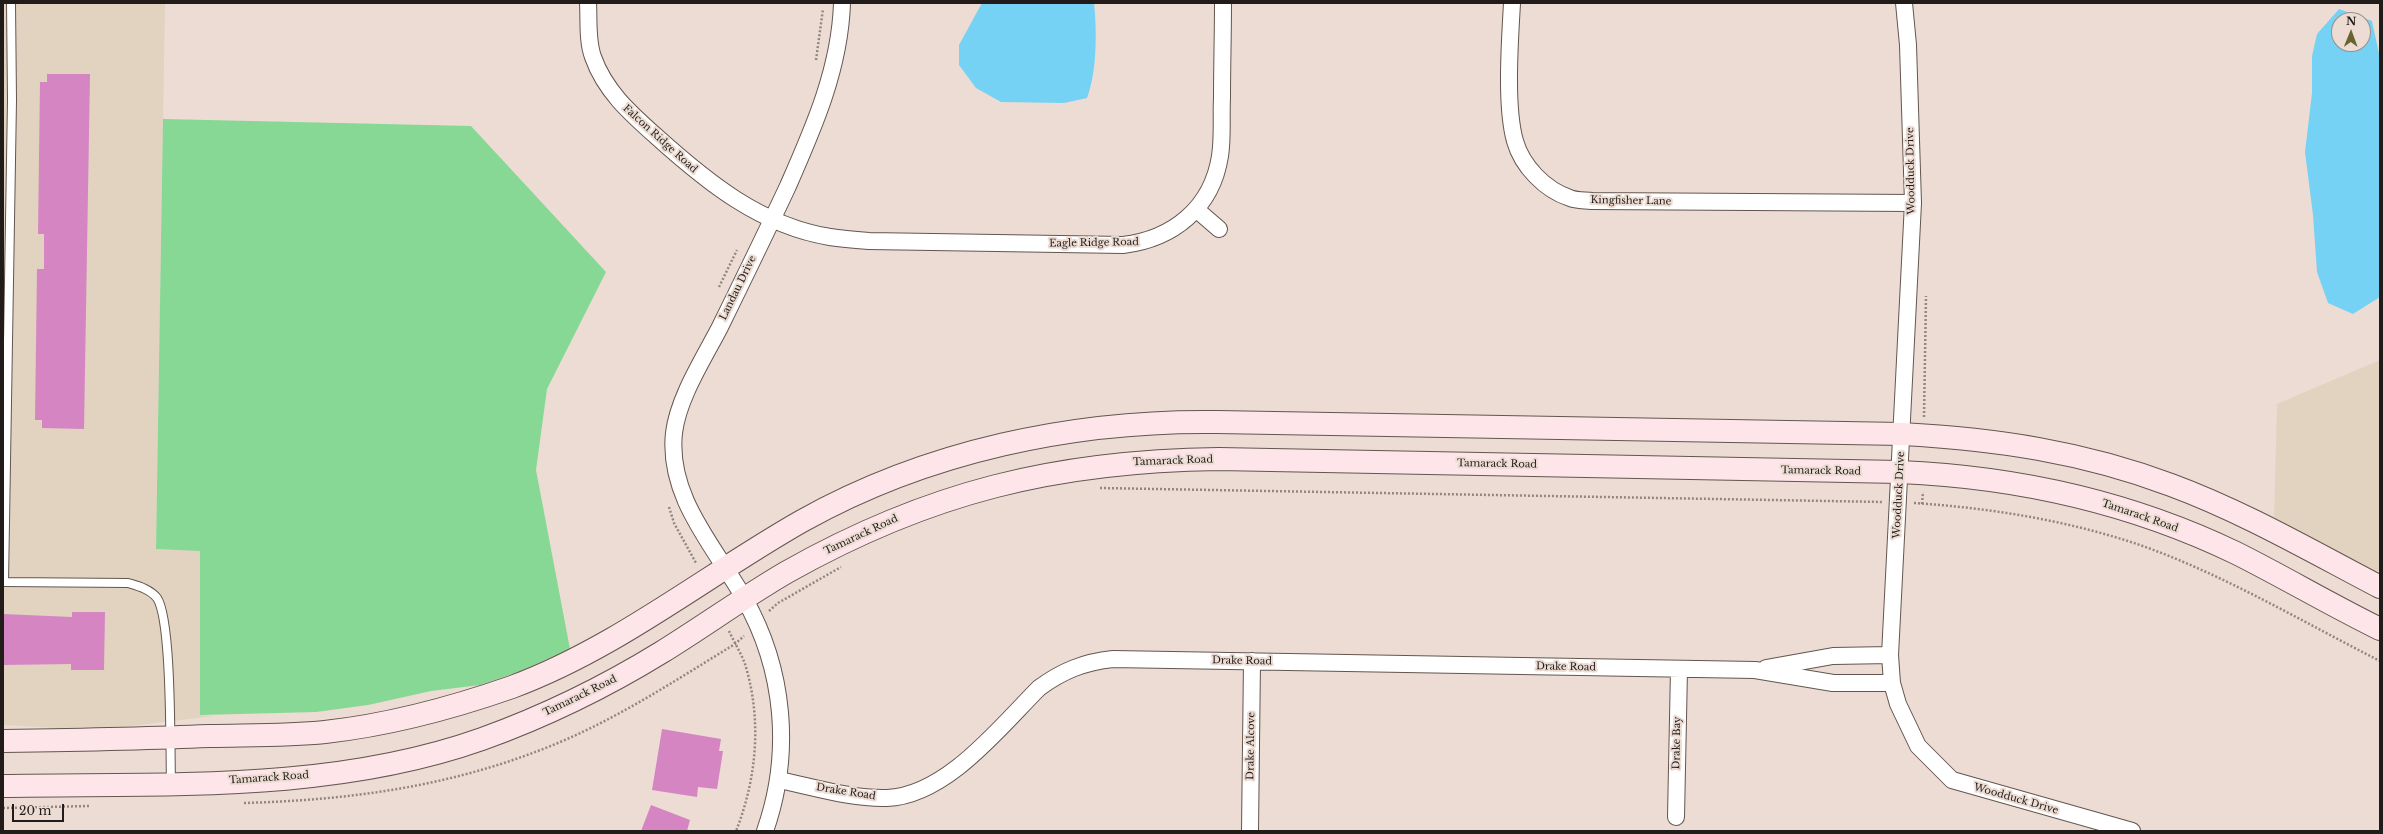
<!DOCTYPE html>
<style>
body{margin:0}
#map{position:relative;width:2383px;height:834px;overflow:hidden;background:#ecdcd3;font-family:"Libre Baskerville",serif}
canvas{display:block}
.frame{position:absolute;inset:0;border:4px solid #211c19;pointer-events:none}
.north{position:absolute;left:2331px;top:12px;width:40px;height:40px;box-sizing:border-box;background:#ecdcd3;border:1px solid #9b8f89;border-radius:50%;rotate:1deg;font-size:11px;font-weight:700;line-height:16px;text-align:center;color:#211c19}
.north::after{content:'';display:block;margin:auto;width:14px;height:18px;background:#686330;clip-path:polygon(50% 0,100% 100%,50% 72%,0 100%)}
.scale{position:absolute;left:12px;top:804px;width:52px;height:18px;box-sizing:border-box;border:2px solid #211c19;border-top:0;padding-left:5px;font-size:12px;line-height:14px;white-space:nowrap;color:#211c19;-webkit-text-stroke:3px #ecdcd3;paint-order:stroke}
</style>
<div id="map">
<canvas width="2383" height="834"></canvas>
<div class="frame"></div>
<div class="north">N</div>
<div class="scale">20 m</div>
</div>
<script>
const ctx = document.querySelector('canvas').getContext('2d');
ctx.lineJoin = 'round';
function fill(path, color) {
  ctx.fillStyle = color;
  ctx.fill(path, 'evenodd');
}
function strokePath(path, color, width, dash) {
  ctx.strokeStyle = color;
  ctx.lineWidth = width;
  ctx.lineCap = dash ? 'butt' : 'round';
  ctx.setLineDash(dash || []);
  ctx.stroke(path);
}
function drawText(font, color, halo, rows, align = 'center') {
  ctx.font = font + ' "Libre Baskerville",serif';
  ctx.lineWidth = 4;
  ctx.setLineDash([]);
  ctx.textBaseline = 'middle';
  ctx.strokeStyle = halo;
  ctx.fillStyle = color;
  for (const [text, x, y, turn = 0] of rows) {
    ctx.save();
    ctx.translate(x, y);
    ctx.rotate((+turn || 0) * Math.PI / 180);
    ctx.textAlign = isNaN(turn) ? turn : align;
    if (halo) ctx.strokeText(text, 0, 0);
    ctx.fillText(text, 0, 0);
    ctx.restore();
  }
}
fill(new Path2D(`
 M 3,3 L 165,3 L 156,549 L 201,550 L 200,715 L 213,716 L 123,727 L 58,728 L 3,725 Z
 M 2380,360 L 2380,574 L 2274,519 L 2277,404 Z`), '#e1d3c0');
fill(new Path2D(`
 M 163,119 L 471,126 L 606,272 L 547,389 L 536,470 L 570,649 L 518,672 L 480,685 L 431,691 L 368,705 L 316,712 L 200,715 L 200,551 L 156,549 Z`), '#87d795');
fill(new Path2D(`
 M 982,3 L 1094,3 C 1097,31 1097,72 1087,98 L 1064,103 L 1001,102 L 976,88 L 959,65 L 959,45 Z
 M 2339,9 L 2372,21 L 2380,58 L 2380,297 L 2353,314 L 2328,303 L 2317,272 L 2313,215 L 2305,152 L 2312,93 L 2312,56 L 2317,34 ZM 2339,20 L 2363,20 L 2363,44 L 2339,44 Z`), '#75d2f5');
fill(new Path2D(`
 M 47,74 L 90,74 L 84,429 L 42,428 L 42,420 L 35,420 L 37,269 L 44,269 L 44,234 L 38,234 L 40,82 L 47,82 Z
 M 72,612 L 105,612 L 104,670 L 71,670 L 71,664 L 3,665 L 3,614 L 72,617 Z
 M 662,729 L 721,739 L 719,751 L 723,751 L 717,789 L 698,787 L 697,797 L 652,790 Z
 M 651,805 L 690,820 L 687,831 L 641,831 Z`), '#d585c2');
const lane = new Path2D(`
 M 11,3 L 12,100 L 4,582 L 128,583 C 138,586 150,589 157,598 C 172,620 170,749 171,783`);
const street = new Path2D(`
 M 588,3 C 589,20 587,41 593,57 C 605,91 630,113 657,137 C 707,182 761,226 830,237 C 843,239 856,240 869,241 L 1123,245 C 1173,239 1212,208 1220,156 C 1223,137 1221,116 1222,98 C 1222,66 1223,35 1223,3
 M 1512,3 C 1510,40 1505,106 1515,141 C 1522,166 1545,190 1570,198 C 1577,201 1585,200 1592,201 L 1913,203
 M 1904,3 L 1908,45 L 1913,203 L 1890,655 L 1892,683 L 1898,704 L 1918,746 L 1952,780 L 2132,831
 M 1197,210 L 1219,229
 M 1766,668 L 1833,656 L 1890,655
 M 779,780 C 814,787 851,799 887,798 C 946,796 1000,727 1039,688 C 1062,671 1084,662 1113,659 L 1755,670 L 1833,683 L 1892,683
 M 1676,817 L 1679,669
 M 765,831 C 792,754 785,670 744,598 C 715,547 667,497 674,433 C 678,398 704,358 720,327 C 743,280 766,233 788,186 C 814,127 840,68 842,3
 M 1250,831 L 1252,661`);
const secondary = new Path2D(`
 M 3,741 C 72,740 140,739 209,736 C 247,735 286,736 325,732 C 388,725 452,708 512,687 C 617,648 705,576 802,521 C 927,451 1074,420 1217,422 L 1902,434 C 1996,439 2083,452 2171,485 C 2244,512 2311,551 2380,587
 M 3,786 C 162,783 330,793 482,739 C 546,716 605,687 662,652 C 704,626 744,597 787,572 C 929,492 1056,461 1219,459 L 1900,472 C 2017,477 2130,502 2236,553 C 2284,577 2331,605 2380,629`);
strokePath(lane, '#63564f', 10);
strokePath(street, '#63564f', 18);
strokePath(secondary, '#63564f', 24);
strokePath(new Path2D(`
 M 816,60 L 823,9
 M 719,287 L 737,250
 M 1924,417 L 1926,296
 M 1100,488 L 1883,502
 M 1914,503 C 1990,508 2065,520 2137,544 C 2221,573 2301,621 2380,661
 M 1922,504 L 1923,492
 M 669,507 L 674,523 L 696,563
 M 769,611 L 778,603 L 841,567
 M 729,631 C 734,642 741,653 745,664 C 762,719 757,778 736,831
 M 244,803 C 352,800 453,786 553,745 C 617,719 676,680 735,644 L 744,636
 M 3,808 L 89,806`), '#928680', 2.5, [2, 2]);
strokePath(lane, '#fff', 8);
strokePath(street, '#fff', 16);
strokePath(secondary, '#fde5e9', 22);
drawText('10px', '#211c19', '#ecdcd3', [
 ["Falcon Ridge Road",660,139,42],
 ["Woodduck Drive",1911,171,-91],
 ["Kingfisher Lane",1631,201,1],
 ["Eagle Ridge Road",1094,243,-1],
 ["Landau Drive",738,288,-64],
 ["Tamarack Road",1173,461,-2],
 ["Tamarack Road",1497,464,1],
 ["Tamarack Road",1821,471,1],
 ["Woodduck Drive",1899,495,-87],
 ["Tamarack Road",2140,516,19],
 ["Tamarack Road",861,535,-25],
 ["Drake Road",1242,661,1],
 ["Drake Road",1566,667,1],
 ["Tamarack Road",580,696,-26],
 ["Drake Bay",1677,743,-89],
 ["Drake Alcove",1251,746,-89],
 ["Tamarack Road",269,778,-4],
 ["Drake Road",846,792,9],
 ["Woodduck Drive",2016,799,16]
]);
</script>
